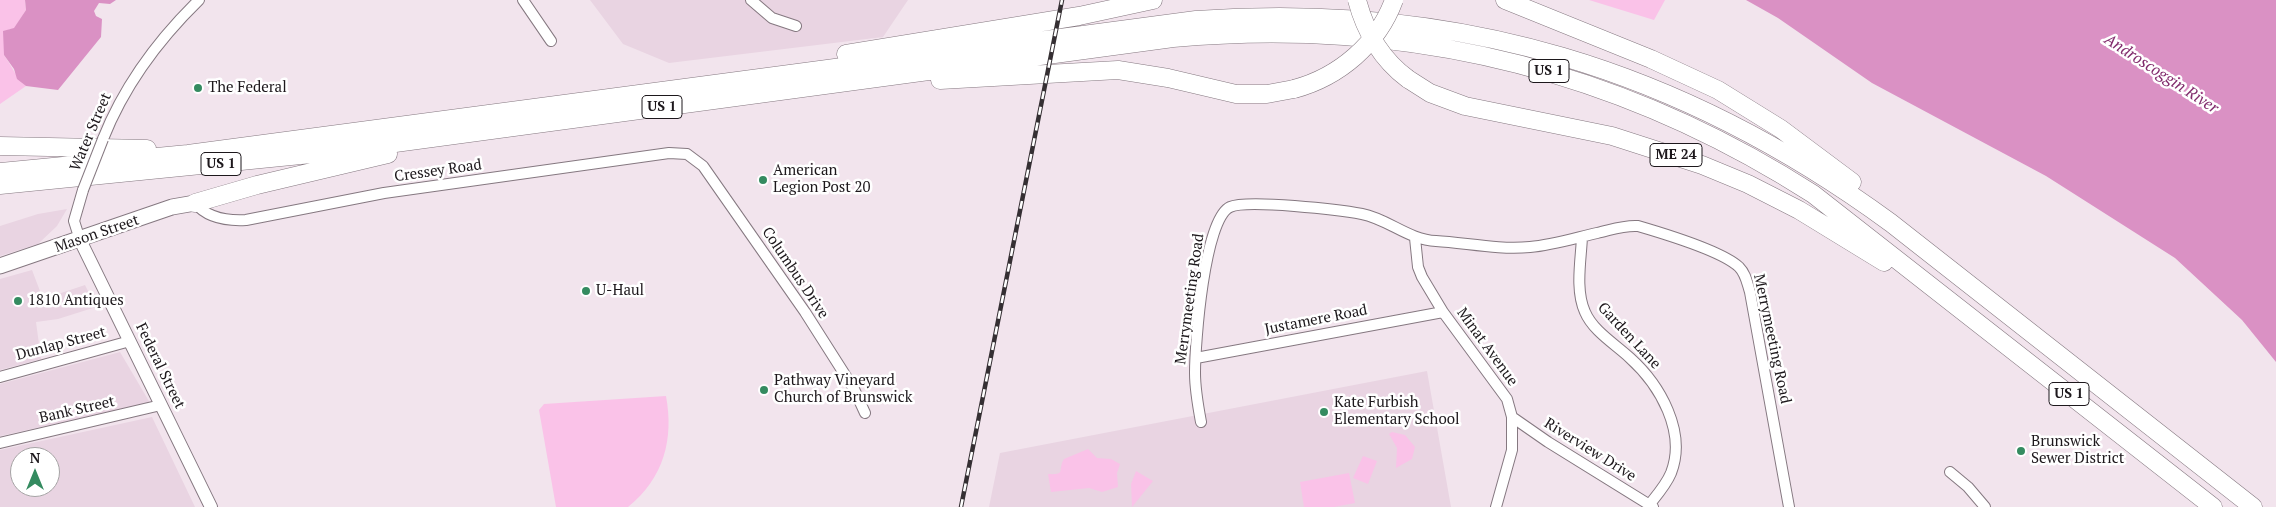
<!DOCTYPE html>
<style>
body{margin:0}
#map{position:relative;width:2276px;height:507px;overflow:hidden;background:#f2e4ed;font-family:"PT Serif",serif}
canvas{display:block}
.north{position:absolute;left:10px;top:447px;width:50px;height:50px;box-sizing:border-box;background:#fff;border:1px solid #a5a3a4;border-radius:50%;rotate:0deg;font-size:14px;font-weight:700;line-height:20px;text-align:center;color:#1d181c}
.north::after{content:'';display:block;margin:auto;width:18px;height:22px;background:#348b60;clip-path:polygon(50% 0,100% 100%,50% 72%,0 100%)}
</style>
<div id="map">
<canvas width="2276" height="507"></canvas>
<div class="north">N</div>
</div>
<script>
const ctx = document.querySelector('canvas').getContext('2d');
ctx.lineJoin = 'round';
function fill(path, color) {
  ctx.fillStyle = color;
  ctx.fill(path, 'evenodd');
}
function strokePath(path, color, width, dash) {
  ctx.strokeStyle = color;
  ctx.lineWidth = width;
  ctx.lineCap = dash ? 'butt' : 'round';
  ctx.setLineDash(dash || []);
  ctx.stroke(path);
}
function drawText(font, color, halo, rows, align = 'center') {
  ctx.font = font + ' "PT Serif",serif';
  ctx.lineWidth = 5;
  ctx.setLineDash([]);
  ctx.textBaseline = 'middle';
  ctx.strokeStyle = halo;
  ctx.fillStyle = color;
  for (const [text, x, y, turn = 0] of rows) {
    ctx.save();
    ctx.translate(x, y);
    ctx.rotate((+turn || 0) * Math.PI / 180);
    ctx.textAlign = isNaN(turn) ? turn : align;
    if (halo) ctx.strokeText(text, 0, 0);
    ctx.fillText(text, 0, 0);
    ctx.restore();
  }
}
fill(new Path2D(`
 M 590,0 L 908,0 L 883,37 L 669,63 L 623,44 Z
 M 67,209 L 57,226 L 38,244 L 0,256 L 0,226 L 38,214 Z
 M 32,270 L 43,299 L 85,285 L 96,307 L 58,319 L 36,322 L 41,359 L 0,370 L 0,279 Z
 M 120,352 L 150,403 L 0,436 L 0,384 Z
 M 1427,371 L 1451,507 L 989,507 L 1000,453 Z
 M 152,417 L 195,507 L 0,507 L 0,450 ZM 20,457 L 50,457 L 50,487 L 20,487 Z`), '#e9d4e2');
fill(new Path2D(`
 M 0,0 L 25,0 L 26,10 L 14,29 L 9,29 L 4,55 C 12,66 16,78 26,86 L 0,104 Z
 M 1589,0 L 1665,0 L 1654,20 Z
 M 666,396 C 674,439 664,478 628,507 L 556,507 L 539,410 L 544,404 Z
 M 1392,432 L 1405,435 L 1415,447 L 1412,459 L 1396,468 L 1397,448 L 1389,434 Z
 M 1088,449 L 1097,458 L 1111,459 L 1120,464 L 1117,473 L 1118,487 L 1102,492 L 1089,488 L 1051,492 L 1048,474 C 1067,475 1057,470 1064,459 Z
 M 1363,456 L 1377,461 L 1368,484 L 1353,478 Z
 M 1136,471 L 1153,481 L 1132,507 L 1131,484 Z
 M 1349,473 L 1355,503 L 1334,507 L 1304,507 L 1300,482 Z`), '#fac2e8');
fill(new Path2D(`
 M 25,0 L 116,0 L 110,4 L 99,3 L 94,11 L 96,16 L 102,19 L 101,37 L 58,90 L 26,86 L 17,79 L 14,69 L 4,55 L 3,31 L 14,28 L 26,10 Z
 M 1746,0 L 2276,0 L 2276,362 L 2242,320 L 2175,258 L 2046,176 L 1872,83 L 1778,18 Z`), '#da91c4');
const minor = new Path2D(`
 M 523,0 L 551,41
 M 751,0 L 772,18 L 796,26
 M 103,139 C 124,86 158,40 199,0
 M 195,203 C 207,218 227,221 246,220 L 384,193 L 669,153 L 687,154 L 703,166 L 805,312 L 854,389 L 865,413
 M 1582,237 C 1581,260 1575,290 1585,312 C 1593,331 1615,344 1630,358 C 1660,385 1687,432 1671,473 C 1666,485 1657,495 1649,505
 M 1415,238 L 1418,267 L 1422,277 L 1443,312 L 1507,399 L 1512,417 L 1512,450 L 1496,507
 M 80,240 L 74,221 L 83,190
 M 1196,358 L 1443,312
 M 0,377 L 130,341
 M 1512,417 L 1548,442 L 1653,507
 M 1201,422 C 1198,406 1195,390 1195,373 C 1195,344 1204,219 1230,207 C 1247,199 1341,210 1362,214 C 1388,219 1409,240 1436,241 C 1467,243 1499,250 1530,247 C 1552,245 1575,238 1597,233 C 1611,230 1623,225 1638,226 C 1662,233 1722,251 1739,267 C 1746,274 1747,283 1750,292 L 1789,507
 M 0,443 L 161,405
 M 1950,472 L 1968,487 L 1985,507`);
const tertiary = new Path2D(`
 M 80,240 L 211,507`);
const primary = new Path2D(`
 M 0,266 L 172,207 L 195,203`);
const motorway = new Path2D(`
 M 1505,0 L 1651,59 L 1718,90 L 1781,129 L 1852,182
 M 846,54 L 1079,16 L 1153,0
 M 1408,79 L 1430,93 L 1465,106 L 1612,136 L 1702,165 L 1748,184 L 1799,210 L 1884,262
 M 940,80 L 1118,70 L 1168,78 L 1236,94 L 1267,94 L 1294,89
 M 0,146 L 147,149
 M 0,172 L 188,154 L 1196,20 C 1456,1 1681,69 1891,223 L 2253,507
 M 0,185 L 321,153 L 1173,38 C 1404,17 1618,69 1813,194 L 2213,507
 M 195,203 L 257,185 L 388,154`);
strokePath(minor, '#857880', 12);
strokePath(tertiary, '#857880', 14);
strokePath(primary, '#857880', 17);
strokePath(motorway, '#857880', 19);
strokePath(minor, '#fff', 10);
strokePath(tertiary, '#fff', 12);
strokePath(primary, '#fff', 15);
strokePath(motorway, '#fff', 18);
const rail = new Path2D(`
 M 961,507 L 1062,0`);
strokePath(rail, '#352f33', 4.5);
strokePath(rail, '#fff', 2.5, [8]);
const minorBridge = new Path2D(`
 M 83,190 L 103,139`);
const motorwayBridge = new Path2D(`
 M 1357,0 C 1365,31 1382,60 1408,79
 M 1294,89 C 1339,77 1378,44 1394,0`);
strokePath(minorBridge, '#857880', 12, []);
strokePath(motorwayBridge, '#857880', 19, []);
strokePath(minorBridge, '#fff', 10);
strokePath(motorwayBridge, '#fff', 18);
for (const [x, y, r, color] of [
 [198,88,5,"#348b60"],
 [763,180,5,"#348b60"],
 [586,291,5,"#348b60"],
 [18,301,5,"#348b60"],
 [764,390,5,"#348b60"],
 [1324,412,5,"#348b60"],
 [2021,451,5,"#348b60"]
]) {
  const dot = new Path2D();
  dot.arc(x, y, r, 0, 2 * Math.PI);
  ctx.fillStyle = color;
  ctx.fill(dot);
  strokePath(dot, '#fff', 2);
}
for (const [x, y, w] of [
 [1549,71,40],
 [662,107,40],
 [1676,155,52],
 [221,164,40],
 [2069,394,40]
]) {
  const box = new Path2D();
  box.roundRect(x - w / 2, y - 11.5, w, 23, 4);
  ctx.fillStyle = '#fff';
  ctx.fill(box);
  strokePath(box, '#1d181c', 1);
}
drawText('bold 14px', '#1d181c', null, [
 ["US 1",1549,71],
 ["US 1",662,107],
 ["ME 24",1676,155],
 ["US 1",221,164],
 ["US 1",2069,394]
]);
drawText('15px', '#1d181c', '#fff', [
 ["The Federal",208,88],
 ["American",773,171],
 ["Legion Post 20",773,188],
 ["U-Haul",596,291],
 ["1810 Antiques",28,301],
 ["Pathway Vineyard",774,381],
 ["Church of Brunswick",774,398],
 ["Kate Furbish",1334,403],
 ["Elementary School",1334,420],
 ["Brunswick",2031,442],
 ["Sewer District",2031,459]
], 'left');
drawText('15px', '#1d181c', '#fff', [
 ["Water Street",91,132,-67],
 ["Cressey Road",438,171,-8],
 ["Mason Street",97,234,-19],
 ["Columbus Drive",795,273,56],
 ["Merrymeeting Road",1190,299,-82],
 ["Justamere Road",1316,320,-11],
 ["Garden Lane",1629,336,47],
 ["Merrymeeting Road",1772,339,78],
 ["Dunlap Street",61,344,-15],
 ["Minat Avenue",1487,347,54],
 ["Federal Street",160,366,64],
 ["Bank Street",77,410,-13],
 ["Riverview Drive",1590,450,32]
]);
drawText('italic 16px', '#822c6d', '#fff', [
 ["Androscoggin River",2161,74,33]
]);
</script>
